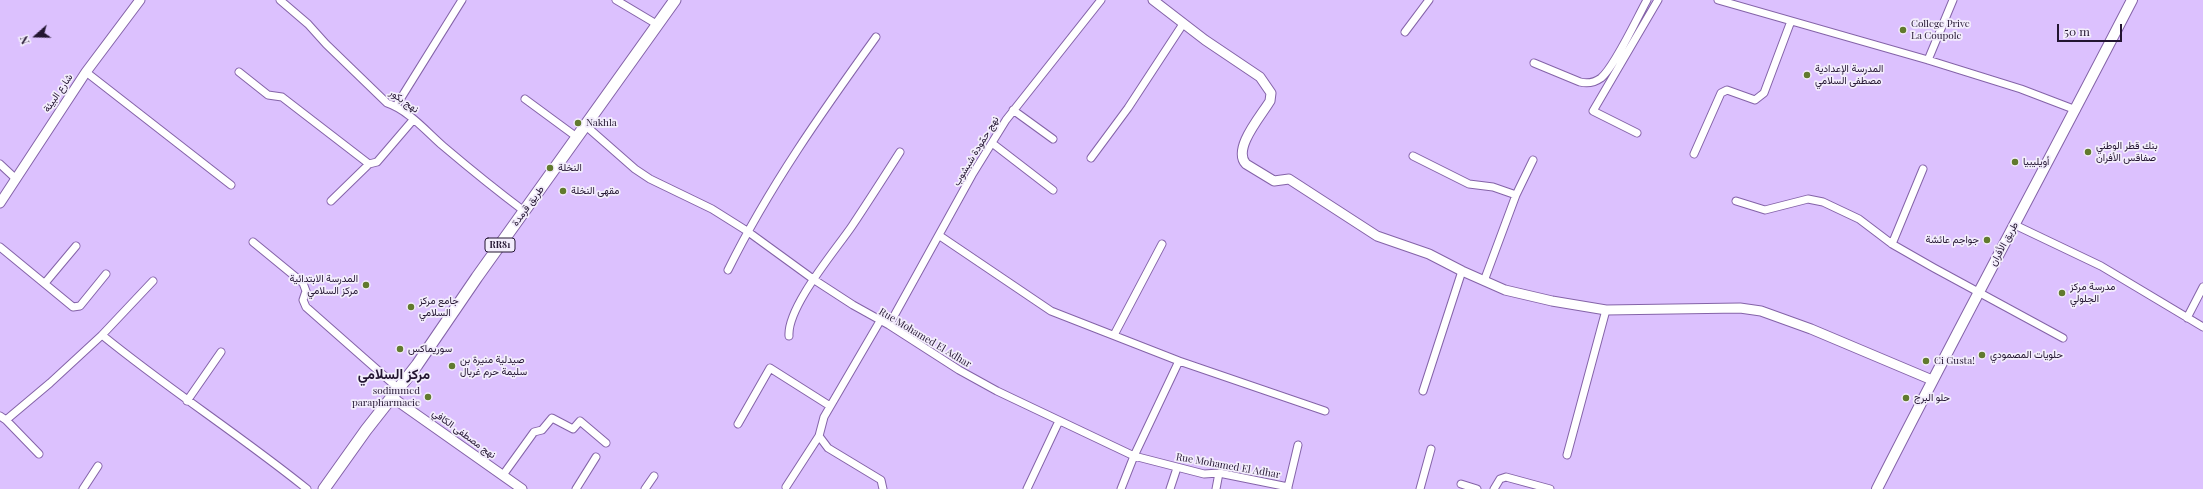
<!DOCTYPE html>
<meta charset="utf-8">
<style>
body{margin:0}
#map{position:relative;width:2203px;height:489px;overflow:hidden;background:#dcc1fe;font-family:"Playfair Display",serif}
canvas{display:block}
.north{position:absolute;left:16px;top:16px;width:40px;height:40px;-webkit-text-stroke:3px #f3edfc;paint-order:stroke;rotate:250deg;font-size:11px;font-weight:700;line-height:16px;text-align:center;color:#231531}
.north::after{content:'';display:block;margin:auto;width:14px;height:18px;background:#231531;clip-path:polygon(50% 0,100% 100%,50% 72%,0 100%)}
.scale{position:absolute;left:2057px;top:24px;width:65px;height:18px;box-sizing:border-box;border:2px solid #231531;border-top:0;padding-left:5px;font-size:12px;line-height:14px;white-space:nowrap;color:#231531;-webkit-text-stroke:3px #f3edfc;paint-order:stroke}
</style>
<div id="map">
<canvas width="2203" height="489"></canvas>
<div class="north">N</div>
<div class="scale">50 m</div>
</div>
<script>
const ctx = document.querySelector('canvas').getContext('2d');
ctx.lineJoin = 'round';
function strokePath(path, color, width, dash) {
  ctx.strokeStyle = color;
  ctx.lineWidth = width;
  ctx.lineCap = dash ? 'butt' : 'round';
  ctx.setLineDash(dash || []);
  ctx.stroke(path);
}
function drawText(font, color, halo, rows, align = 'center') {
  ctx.font = font + ' "Playfair Display",Vazirmatn,serif';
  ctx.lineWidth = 3.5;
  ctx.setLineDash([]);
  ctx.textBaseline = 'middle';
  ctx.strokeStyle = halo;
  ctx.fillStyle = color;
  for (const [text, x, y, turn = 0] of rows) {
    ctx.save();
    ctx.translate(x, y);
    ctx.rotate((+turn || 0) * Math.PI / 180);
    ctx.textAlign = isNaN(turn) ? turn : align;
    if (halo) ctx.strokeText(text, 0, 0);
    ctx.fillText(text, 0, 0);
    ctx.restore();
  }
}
const minor = new Path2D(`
 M 280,0 L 308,24 L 326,44 L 387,103 C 408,110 426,131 443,146 C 469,168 496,190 524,211
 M 616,0 L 658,25
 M 1718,0 L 1928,60 L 2021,89 L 2076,110
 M 1405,32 L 1429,0
 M 1928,60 L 1953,0
 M 1534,63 L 1580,82 C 1588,84 1594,83 1601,78 C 1615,66 1637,18 1647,0
 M 86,72 L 231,185
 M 239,72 L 268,95 L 282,97 L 369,164
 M 525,99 L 578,138
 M 396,106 L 462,0
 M 1013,110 L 1053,139
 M 586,126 L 635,169 L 650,179 L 712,209 L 747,231 L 813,279 L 853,305 L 889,325 L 959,370 L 997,391 L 1134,456 L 1204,474 L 1219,473 L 1288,487 L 1288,489
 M 1637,133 L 1593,111 L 1658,0
 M 992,143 L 1053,190
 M 1694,154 L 1721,93 L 1727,90 L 1755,100 L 1764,93 L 1791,21
 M 1413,156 L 1469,184 L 1493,187 L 1516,195
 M 1091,158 L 1128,108 L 1183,24
 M 0,164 L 16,179
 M 331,201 L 369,164 L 377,162 L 413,120
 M 1736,201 L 1765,210 L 1808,199 L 1823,202 L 1859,219 L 1892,244 L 1934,268 L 2063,338
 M 2015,225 L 2101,266 L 2203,327
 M 940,236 L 1051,311 L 1179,361 L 1134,456 L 1121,489
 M 253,242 L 303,283 L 306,291 L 303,300 L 306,307 L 399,389
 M 1892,244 L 1923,169
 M 0,247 L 73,307 L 80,306 L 106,274
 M 728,270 C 769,187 822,112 876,37
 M 153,281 L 102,335 C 168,389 240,435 307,489
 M 1484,281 L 1516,195 L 1533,160
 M 45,283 L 76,246
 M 2187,318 L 2203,287
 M 880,321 L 824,417 L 819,436 L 828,448 L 881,480 L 883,489
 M 889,325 L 972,175 L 1006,120 L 1101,0
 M 1114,335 L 1162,244
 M 789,336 C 787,307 835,251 852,226 C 868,202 884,177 900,152
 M 1179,361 L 1325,411
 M 1423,391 L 1462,271
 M 187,401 L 221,352
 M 0,416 L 6,420 L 50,383 L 102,335
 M 6,420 L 39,454
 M 738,424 L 770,368 L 830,406
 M 1567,455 L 1606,310
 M 503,475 L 534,432 L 542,430 L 552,418 L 573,429 L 580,421 L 606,443
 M 1461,484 L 1477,489
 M 786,487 L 819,436
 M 1288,487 L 1298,445
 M 83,489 L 98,466
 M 576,489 L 596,457
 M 645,489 L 654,476
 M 1027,489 L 1059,421
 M 1170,489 L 1177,468
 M 1216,489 L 1219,473
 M 1420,489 L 1431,449
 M 1494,489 L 1500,479 L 1506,477 L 1550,489`);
const tertiary = new Path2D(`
 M 1153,0 L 1205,40 L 1260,77 L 1271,93 L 1270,101 C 1261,116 1232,149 1246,164 L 1274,181 L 1289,179 L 1377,236 L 1429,254 L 1462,271 L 1505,290 L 1552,301 L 1606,310 L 1740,308 L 1761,311 L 1811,329 L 1932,380
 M 0,203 L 86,72 L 140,0
 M 393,398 L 522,489`);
const secondary = new Path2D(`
 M 1877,489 C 1960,325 2048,163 2132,0`);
const primary = new Path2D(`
 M 324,489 L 366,430 L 417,365 L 477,277 L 675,0`);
strokePath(minor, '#8463a8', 9);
strokePath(tertiary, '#8463a8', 11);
strokePath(secondary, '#8463a8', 12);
strokePath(primary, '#8463a8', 13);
strokePath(minor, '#fff', 7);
strokePath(tertiary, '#fff', 9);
strokePath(secondary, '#fff', 10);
strokePath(primary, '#fff', 11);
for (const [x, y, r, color] of [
 [1903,30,4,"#617a2d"],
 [1807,75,4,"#617a2d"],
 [578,123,4,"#617a2d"],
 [2088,152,4,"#617a2d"],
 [2015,162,4,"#617a2d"],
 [550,168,4,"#617a2d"],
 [563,191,4,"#617a2d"],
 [1987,240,4,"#617a2d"],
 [366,285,4,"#617a2d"],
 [2062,293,4,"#617a2d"],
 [411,307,4,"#617a2d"],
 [400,349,4,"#617a2d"],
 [1982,355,4,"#617a2d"],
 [1926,361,4,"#617a2d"],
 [452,366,4,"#617a2d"],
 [428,397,4,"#617a2d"],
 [1906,398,4,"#617a2d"]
]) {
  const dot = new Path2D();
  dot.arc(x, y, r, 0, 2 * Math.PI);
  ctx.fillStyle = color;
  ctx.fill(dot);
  strokePath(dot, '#f3edfc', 1.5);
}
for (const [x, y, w] of [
 [500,245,30]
]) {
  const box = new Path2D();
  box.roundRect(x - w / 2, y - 7, w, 14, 3);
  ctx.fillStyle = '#f3edfc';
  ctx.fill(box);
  strokePath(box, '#231531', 1);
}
drawText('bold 9px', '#231531', null, [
 ["RR81",500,245]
]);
drawText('10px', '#231531', '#f3edfc', [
 ["College Prive",1911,24],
 ["La Coupole",1911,36],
 ["المدرسة الإعدادية",1815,69],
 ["مصطفى السلامي",1815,81],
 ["Nakhla",586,123],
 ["بنك قطر الوطني",2096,146],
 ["صفاقس الأفران",2096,158],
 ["أويليبيا",2023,162],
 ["النخلة",558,168],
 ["مقهى النخلة",571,191],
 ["جواجم عائشة",1979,240,"right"],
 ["المدرسة الابتدائية",358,279,"right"],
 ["مركز السلامي",358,291,"right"],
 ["مدرسة مركز",2070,287],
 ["الجلولي",2070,299],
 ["جامع مركز",419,301],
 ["السلامي",419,313],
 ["سوريماكس",408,349],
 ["حلويات المصمودي",1990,355],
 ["صيدلية منيرة بن",460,360],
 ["سليمة حرم غربال",460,372],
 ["Ci Gusta!",1934,361],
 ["sodimmed",420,391,"right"],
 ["parapharmacie",420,403,"right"],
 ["حلو البرج",1914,398]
], 'left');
drawText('10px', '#231531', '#f3edfc', [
 ["شارع البيئة",58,93,-56],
 ["نهج بكور",404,101,35],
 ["نهج حمّودة شبشوب",976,151,-59],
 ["طريق قرمدة",528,206,-54],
 ["طريق الأفران",2004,244,-61],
 ["Rue Mohamed El Adhar",925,338,31],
 ["نهج مصطفى الكافي",464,434,36],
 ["Rue Mohamed El Adhar",1228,466,10]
]);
drawText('bold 14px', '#231531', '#f3edfc', [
 ["مركز السلامي",394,375]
]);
</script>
